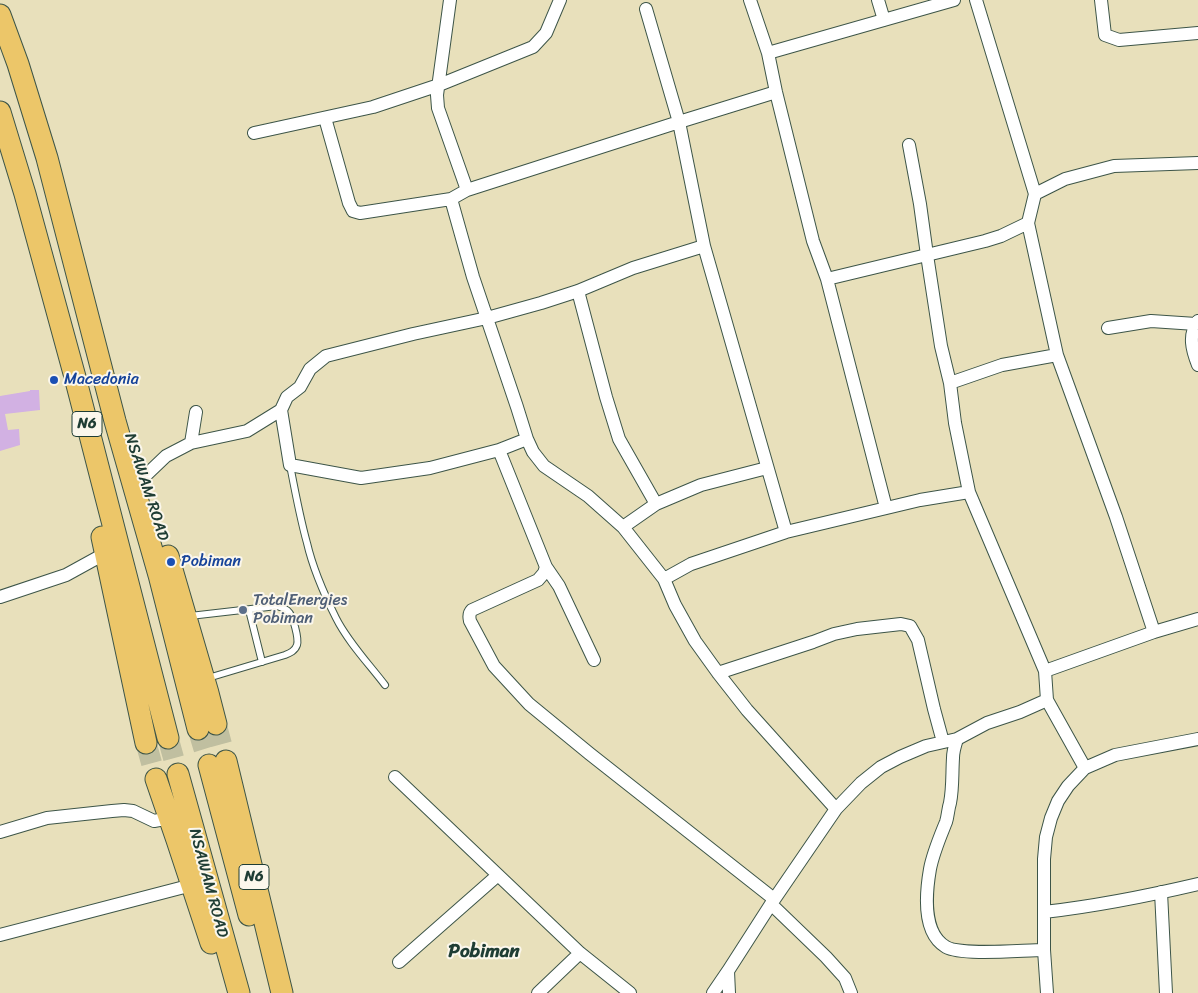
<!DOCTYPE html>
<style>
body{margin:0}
canvas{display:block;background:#e8e0bb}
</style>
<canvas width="1198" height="993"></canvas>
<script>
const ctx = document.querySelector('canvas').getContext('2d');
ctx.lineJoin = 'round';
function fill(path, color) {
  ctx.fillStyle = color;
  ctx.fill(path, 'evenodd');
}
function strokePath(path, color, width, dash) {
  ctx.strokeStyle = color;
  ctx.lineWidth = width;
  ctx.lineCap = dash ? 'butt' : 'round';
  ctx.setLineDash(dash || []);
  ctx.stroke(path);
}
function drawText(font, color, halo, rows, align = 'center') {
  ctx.font = font + ' Sriracha,sans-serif';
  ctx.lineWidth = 4;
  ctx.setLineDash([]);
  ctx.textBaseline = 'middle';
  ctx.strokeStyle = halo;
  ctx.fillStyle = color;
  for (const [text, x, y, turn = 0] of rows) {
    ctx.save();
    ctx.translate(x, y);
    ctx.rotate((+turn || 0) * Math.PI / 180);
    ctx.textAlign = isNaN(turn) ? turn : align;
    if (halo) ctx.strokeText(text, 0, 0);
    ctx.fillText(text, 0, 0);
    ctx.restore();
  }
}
fill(new Path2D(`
 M 30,390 L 39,390 L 40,410 L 5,414 L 8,430 L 19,429 L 20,445 L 0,451 L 0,396 L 30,391 Z`), '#d2b1e3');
strokePath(new Path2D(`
 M 216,724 L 226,761
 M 198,729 L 209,765
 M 168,738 L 178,774
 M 146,743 L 156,779`), '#c0bfa0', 21, [21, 11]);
const service = new Path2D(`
 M 290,465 C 295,491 300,518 307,543 C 313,569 324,594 336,618 C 348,642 369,664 385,685
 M 249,610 L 262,662
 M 190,616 L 277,606 C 280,607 285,608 288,611 C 293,615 299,639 297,645 C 295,651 290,653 285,655 L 208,678`);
const minor = new Path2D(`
 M 450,0 L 437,95 L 438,108 L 467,190
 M 750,0 L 768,53 L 776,92 L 813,241 L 827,279
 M 878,0 L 884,20
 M 976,0 L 1035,194 L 1028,223 L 1057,355 L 1116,517 L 1154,632
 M 1101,0 L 1105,35 L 1119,40 L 1198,33
 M 646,9 L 679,122 L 704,246 L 786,532
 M 768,53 L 954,0
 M 325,118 L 349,203 L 353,211 L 360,213 L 451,199 L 467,190 L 679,122 L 776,92
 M 254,133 L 373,107 L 439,85 L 533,47 L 546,33 L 560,0
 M 909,145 L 920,204 L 927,255 L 941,346 L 950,383 L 955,423 L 969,492 L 1045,671 L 1047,700 L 1085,768
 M 1035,194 L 1065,179 L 1114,166 L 1198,163
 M 451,199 L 473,277 L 517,407 L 527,439 L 533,452 L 544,466 L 588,496 L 623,527 L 664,579 L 675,605 L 695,641 L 718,673 L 747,710 L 836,809
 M 578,291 L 606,397 L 619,439 L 656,504
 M 1198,321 C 1188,335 1192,350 1198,365
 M 1108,328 L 1151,321 L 1196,324
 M 950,383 L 1002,365 L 1057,355
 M 527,439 L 499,450 L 430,468 L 361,478 L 290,465 L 281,410 L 287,397 L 300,387 L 310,369 L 326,356 L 413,334 L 487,318 L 541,303 L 578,291 L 633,268 L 704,246
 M 191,443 L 196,412
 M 499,450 L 546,567 L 544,573 L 538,580 L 472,610 C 469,613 469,617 470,621 L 494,666 L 529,704 L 590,754 L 774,899
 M 144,477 L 166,456 L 191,443 L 247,431 L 281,410
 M 886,508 L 827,279 L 985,241 L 1001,236 L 1028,223
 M 623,527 L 656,504 L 701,485 L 767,468
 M 546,567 L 559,586 L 594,660
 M 664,579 L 691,564 L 786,532 L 920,500 L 969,492
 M 0,597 L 66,575 L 106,553
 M 1045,671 L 1154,632 L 1198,619
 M 718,673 L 813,642 L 834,634 L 857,629 L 901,624 L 910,626 L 918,640 L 934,709 L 943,742
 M 957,739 C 955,745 953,751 953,758 C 952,773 953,788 950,803 C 948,809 948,816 946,822 C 940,837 933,853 930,869 C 926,892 922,933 946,947 C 962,956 1023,950 1044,950
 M 395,777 L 580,953 L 630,993
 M 0,832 L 47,818 L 112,811 L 124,810 L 133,811 L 154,821 L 170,818
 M 1161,892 L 1166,993
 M 771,904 L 826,957 L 845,978 L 851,993
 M 1044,912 L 1044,859 L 1046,837 L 1051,818 L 1058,801 L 1068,786 L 1085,768 L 1115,755 L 1198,739
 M 0,935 L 192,885
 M 399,962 L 498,875
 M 728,971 L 729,993
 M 538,993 L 580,953
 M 713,993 L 728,971 L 771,904 L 836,809 L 861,783 L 881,767 L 900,757 L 926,746 L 957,739 L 987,723 L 1020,712 L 1047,700
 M 1047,993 L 1044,950 L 1044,912 C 1096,906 1147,896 1198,884`);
const trunk = new Path2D(`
 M 0,15 L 18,64 L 47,158 L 115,421 L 159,575 L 198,729
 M 0,112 L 25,194 L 75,377 L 168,738
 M 102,537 L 146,743
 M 168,556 L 208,693 L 216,724
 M 226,761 L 282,993
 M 209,765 L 249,915
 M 178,774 L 239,993
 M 156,779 L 177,840 L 211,943`);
strokePath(service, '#3d5548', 8);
strokePath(minor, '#3d5548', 14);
strokePath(trunk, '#3d5548', 23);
strokePath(service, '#fff', 6);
strokePath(minor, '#fff', 12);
strokePath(trunk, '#ecc669', 21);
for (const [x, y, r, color] of [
 [54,380,5,"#1a4fb4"],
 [171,562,5,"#1a4fb4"],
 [243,610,5,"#5c6f8a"]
]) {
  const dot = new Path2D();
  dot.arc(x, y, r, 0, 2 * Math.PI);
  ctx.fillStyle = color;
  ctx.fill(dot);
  strokePath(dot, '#fbf7ec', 2);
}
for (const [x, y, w] of [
 [87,424,30],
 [254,877,30]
]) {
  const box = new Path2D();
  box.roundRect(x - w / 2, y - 12.5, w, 25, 4);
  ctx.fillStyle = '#fbf7ec';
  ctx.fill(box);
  strokePath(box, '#1f3d34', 1);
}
drawText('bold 15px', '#1f3d34', null, [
 ["N6",87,424],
 ["N6",254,877]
]);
drawText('16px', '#164399', '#fbf7ec', [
 ["Macedonia",64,380],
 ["Pobiman",181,562]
], 'left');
drawText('16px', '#1f3d34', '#fbf7ec', [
 ["NSAWAM ROAD",146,487,72],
 ["NSAWAM ROAD",208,883,75]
]);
drawText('16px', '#4e5e75', '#fbf7ec', [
 ["TotalEnergies",253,601],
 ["Pobiman",253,619]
], 'left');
drawText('bold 19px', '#1f3d34', '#fbf7ec', [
 ["Pobiman",484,952]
]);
</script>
